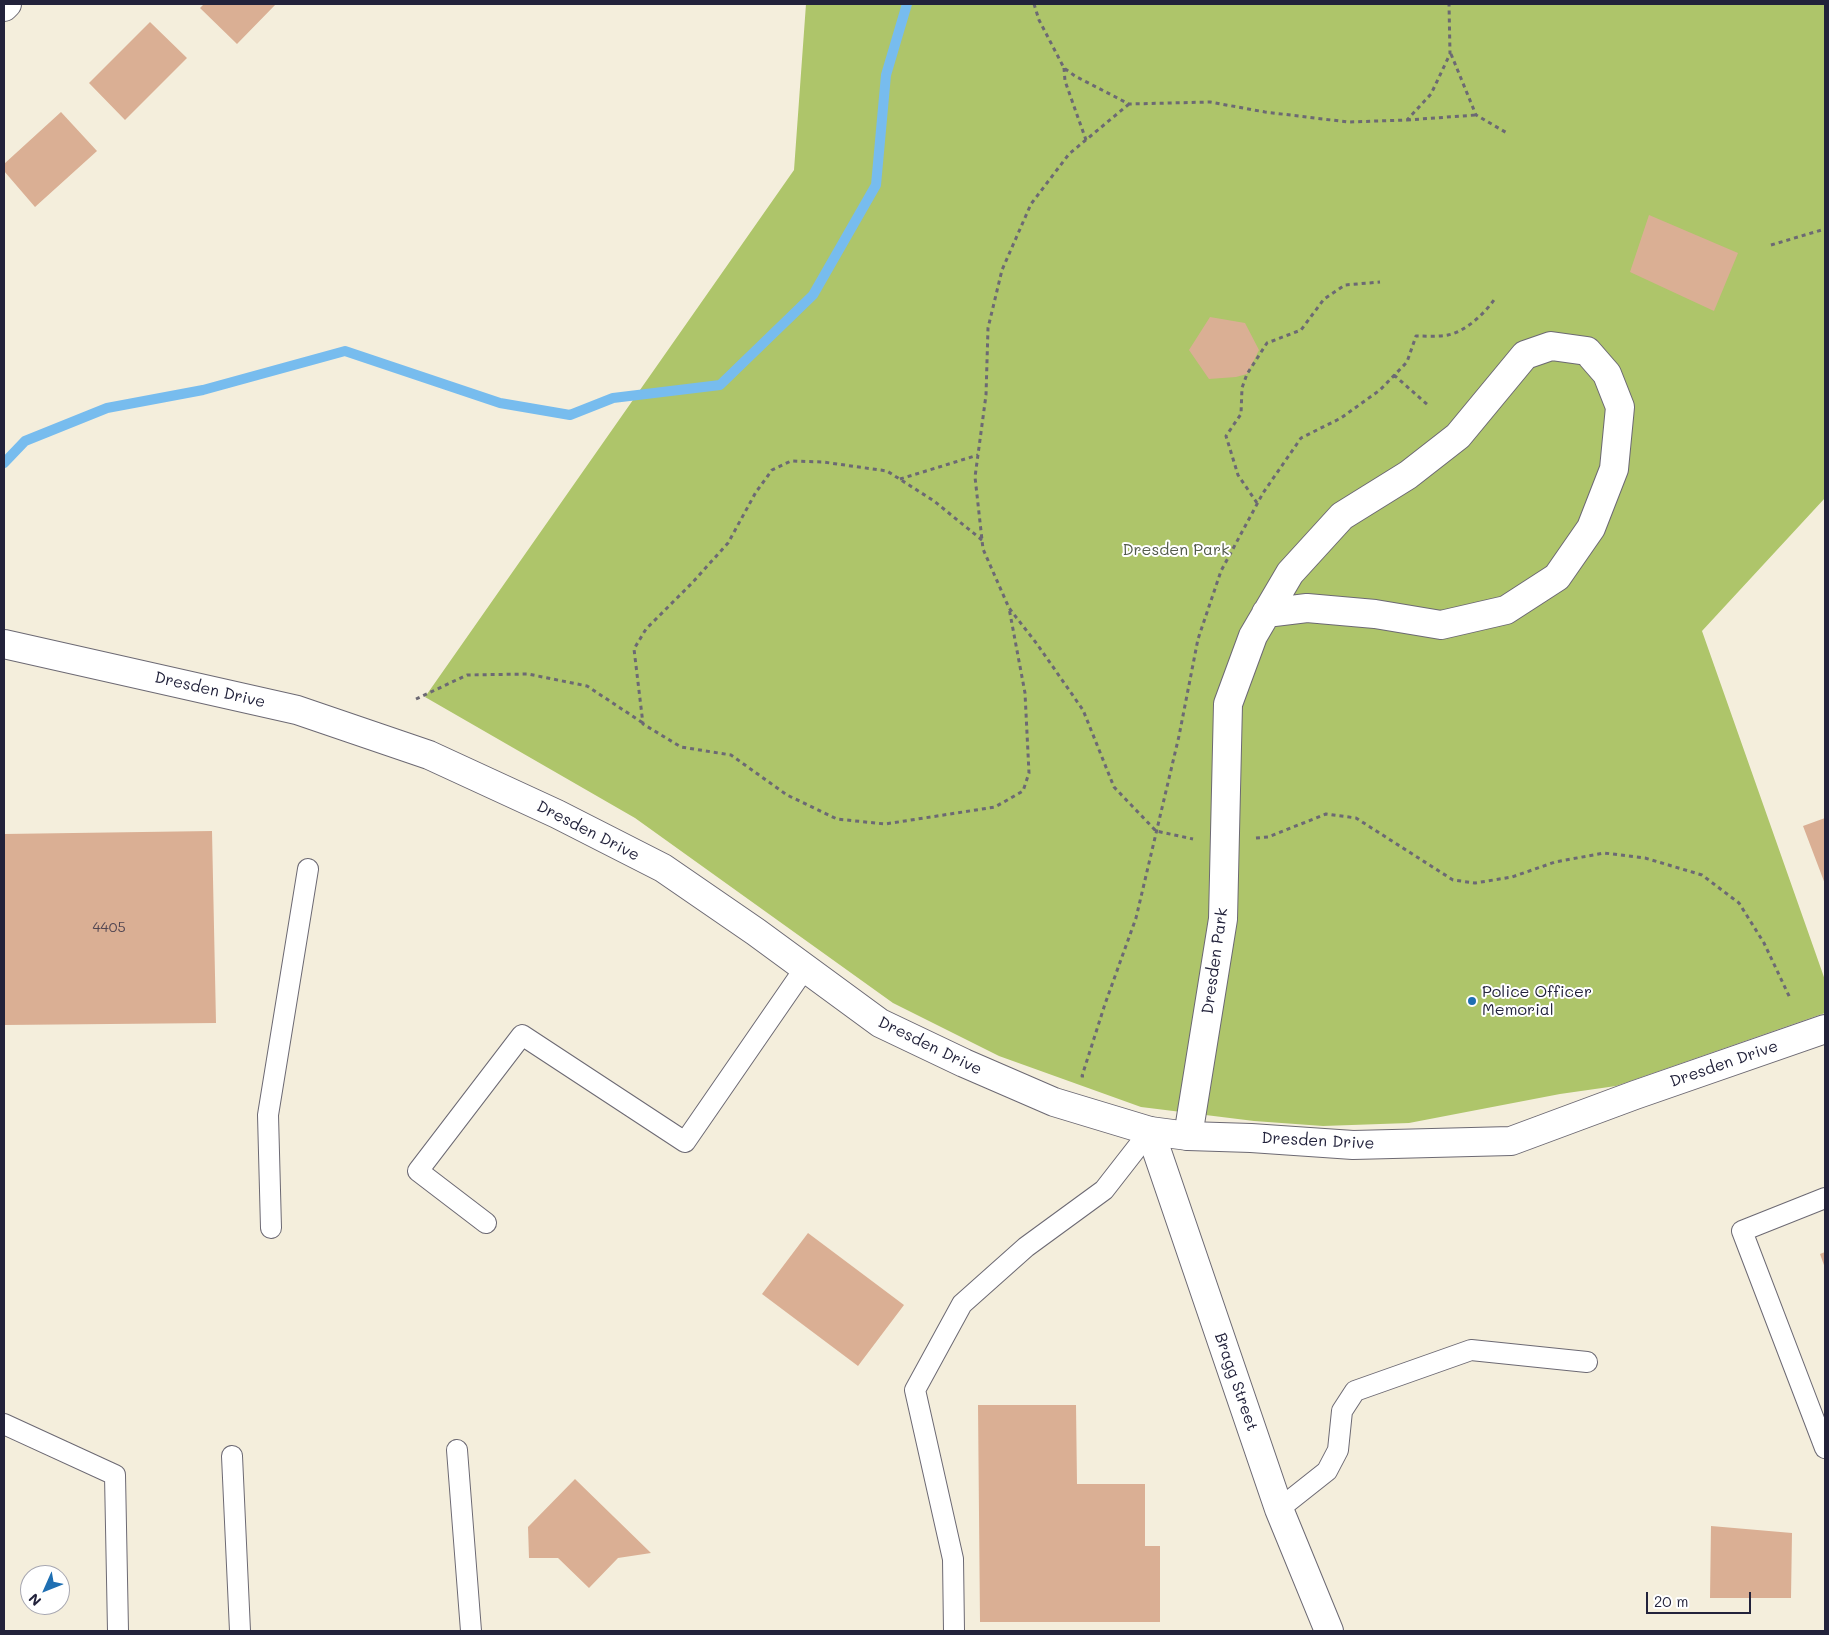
<!DOCTYPE html>
<style>
body{margin:0}
#map{position:relative;width:1829px;height:1635px;overflow:hidden;background:#f4eedc;font-family:Mali,sans-serif}
canvas{display:block}
.frame{position:absolute;inset:0;border:5px solid #22223b;pointer-events:none}
.north{position:absolute;left:20px;top:1565px;width:50px;height:50px;box-sizing:border-box;background:#fff;border:1px solid #a7a7b1;border-radius:50%;rotate:226deg;font-size:14px;font-weight:700;line-height:20px;text-align:center;color:#22223b}
.north::after{content:'';display:block;margin:auto;width:18px;height:22px;background:#1f6fb2;clip-path:polygon(50% 0,100% 100%,50% 72%,0 100%)}
.scale{position:absolute;left:1646px;top:1592px;width:105px;height:22px;box-sizing:border-box;border:2px solid #22223b;border-top:0;padding-left:6px;font-size:15px;line-height:18px;white-space:nowrap;color:#22223b;-webkit-text-stroke:4px #fff;paint-order:stroke}
</style>
<div id="map">
<canvas width="1829" height="1635"></canvas>
<div class="frame"></div>
<div class="north">N</div>
<div class="scale">20 m</div>
</div>
<script>
const ctx = document.querySelector('canvas').getContext('2d');
ctx.lineJoin = 'round';
function fill(path, color) {
  ctx.fillStyle = color;
  ctx.fill(path, 'evenodd');
}
function strokePath(path, color, width, dash) {
  ctx.strokeStyle = color;
  ctx.lineWidth = width;
  ctx.lineCap = dash ? 'butt' : 'round';
  ctx.setLineDash(dash || []);
  ctx.stroke(path);
}
function drawText(font, color, halo, rows, align = 'center') {
  ctx.font = font + ' Mali,sans-serif';
  ctx.lineWidth = 4;
  ctx.setLineDash([]);
  ctx.textBaseline = 'middle';
  ctx.strokeStyle = halo;
  ctx.fillStyle = color;
  for (const [text, x, y, turn = 0] of rows) {
    ctx.save();
    ctx.translate(x, y);
    ctx.rotate((+turn || 0) * Math.PI / 180);
    ctx.textAlign = isNaN(turn) ? turn : align;
    if (halo) ctx.strokeText(text, 0, 0);
    ctx.fillText(text, 0, 0);
    ctx.restore();
  }
}
fill(new Path2D(`
 M 806,4 L 1825,4 L 1825,498 L 1702,631 L 1825,980 L 1825,1013 L 1616,1086 L 1560,1094 L 1409,1123 L 1323,1126 L 1254,1121 L 1141,1107 L 999,1056 L 893,1003 L 635,818 L 425,697 L 794,170 Z`), '#aec56a');
strokePath(new Path2D(`
 M 4,463 L 25,441 L 107,408 L 203,390 L 345,351 L 500,403 L 570,415 L 613,398 L 720,385 L 813,295 L 876,185 L 886,75 L 907,4`), '#77bcee', 10);
fill(new Path2D(`
 M 204,4 L 276,4 L 237,44 L 200,8 Z
 M 150,22 L 187,58 L 125,120 L 89,83 Z
 M 61,112 L 97,151 L 35,207 L 4,171 L 4,164 Z
 M 1649,215 L 1738,253 L 1714,311 L 1630,272 Z
 M 1210,317 L 1245,323 L 1259,350 L 1247,374 L 1236,377 L 1209,379 L 1189,350 Z
 M 1825,818 L 1825,884 L 1803,826 Z
 M 212,831 L 216,1023 L 4,1025 L 4,834 Z
 M 808,1233 L 904,1305 L 858,1366 L 762,1294 Z
 M 1825,1252 L 1825,1268 L 1820,1254 Z
 M 978,1405 L 1076,1405 L 1077,1484 L 1145,1484 L 1145,1546 L 1160,1546 L 1160,1622 L 980,1622 Z
 M 575,1479 L 651,1553 L 618,1558 L 589,1588 L 558,1558 L 529,1558 L 528,1527 Z
 M 1711,1526 L 1792,1533 L 1791,1598 L 1710,1598 Z`), '#daaf94');
const service = new Path2D(`
 M 1825,1198 L 1742,1231 L 1825,1448
 M 486,1223 L 418,1171 L 522,1035 L 685,1142 L 805,968
 M 271,1228 L 268,1115 L 308,869
 M 4,1424 L 115,1475 L 118,1631
 M 457,1450 L 471,1631
 M 232,1456 L 240,1631
 M 1279,1509 L 1327,1471 L 1338,1450 L 1342,1411 L 1355,1391 L 1471,1350 L 1587,1362
 M 954,1631 L 953,1559 L 915,1390 L 962,1304 L 1026,1247 L 1104,1190 L 1150,1131`);
const minor = new Path2D(`
 M 4,7 L 7,4
 M 1150,1131 L 1279,1509 L 1329,1631
 M 1188,1136 L 1223,919 L 1228,704 L 1253,636 L 1290,573 L 1342,516 L 1408,475 L 1458,436 L 1525,355 L 1551,346 L 1587,351 L 1607,374 L 1620,407 L 1614,469 L 1591,528 L 1557,577 L 1506,610 L 1441,625 L 1375,614 L 1307,608 L 1266,613`);
const tertiary = new Path2D(`
 M 4,644 L 297,710 L 429,755 L 557,814 L 663,868 L 756,932 L 880,1023 L 964,1063 L 1054,1102 L 1150,1131 L 1188,1136 L 1251,1138 L 1353,1145 L 1511,1141 L 1635,1095 L 1825,1029`);
strokePath(service, '#6c6973', 22);
strokePath(minor, '#6c6973', 30);
strokePath(tertiary, '#6c6973', 30);
strokePath(new Path2D(`
 M 1034,4 L 1039,20 L 1064,68 L 1075,76 L 1129,104 L 1210,102 L 1265,112 L 1348,122 L 1407,120 L 1431,94 L 1450,54 L 1449,4
 M 1451,54 L 1476,115 L 1507,133
 M 1064,68 L 1065,81 L 1086,140
 M 1129,104 L 1069,154 L 1031,204 L 1002,270 L 988,328 L 986,395 L 975,477 L 983,549 L 1009,608 L 1037,644 L 1083,710 L 1114,787 L 1156,831 L 1193,839
 M 1407,120 L 1476,115
 M 1771,245 L 1825,229
 M 1394,375 L 1429,406
 M 900,479 L 978,455
 M 1257,503 L 1238,475 L 1226,436 L 1241,414 L 1242,388 L 1247,374 L 1267,343 L 1301,330 L 1324,299 L 1345,285 L 1380,282
 M 982,540 L 934,501 L 887,471 L 823,462 L 791,461 L 772,470 L 756,492 L 728,543 L 692,583 L 646,629 L 634,649 L 643,724 L 681,747 L 731,755 L 787,795 L 837,819 L 885,824 L 950,814 L 995,807 L 1023,791 L 1029,773 L 1025,693 L 1009,608
 M 416,699 L 467,675 L 528,674 L 587,686 L 643,723
 M 1256,838 L 1268,837 L 1326,814 L 1356,818 L 1453,880 L 1475,883 L 1512,877 L 1555,862 L 1604,853 L 1645,858 L 1702,875 L 1739,903 L 1764,943 L 1790,998
 M 1084,1076 L 1082,1076 L 1105,1004 L 1136,918 L 1179,736 L 1198,639 L 1221,571 L 1263,493 L 1301,438 L 1341,418 L 1380,390 L 1407,362 L 1416,336 C 1426,336 1438,337 1448,335 C 1466,331 1483,315 1494,300`), '#6c6973', 3, [4, 4]);
strokePath(service, '#fff', 20);
strokePath(minor, '#fff', 28);
strokePath(tertiary, '#fff', 28);
for (const [x, y, r, color] of [
 [1472,1001,5,"#1f6fb2"]
]) {
  const dot = new Path2D();
  dot.arc(x, y, r, 0, 2 * Math.PI);
  ctx.fillStyle = color;
  ctx.fill(dot);
  strokePath(dot, '#fff', 2);
}
drawText('14px', '#504551', null, [
 ["4405",109,928]
]);
drawText('16px', '#535b4b', '#fff', [
 ["Dresden Park",1176,550]
]);
drawText('16px', '#22223b', '#fff', [
 ["Dresden Drive",210,690,13],
 ["Dresden Drive",588,831,27],
 ["Dresden Park",1215,961,-82],
 ["Dresden Drive",930,1046,26],
 ["Dresden Drive",1724,1064,-19],
 ["Dresden Drive",1318,1141,3],
 ["Bragg Street",1236,1382,71]
]);
drawText('16px', '#22223b', '#fff', [
 ["Police Officer",1482,992],
 ["Memorial",1482,1010]
], 'left');
</script>
